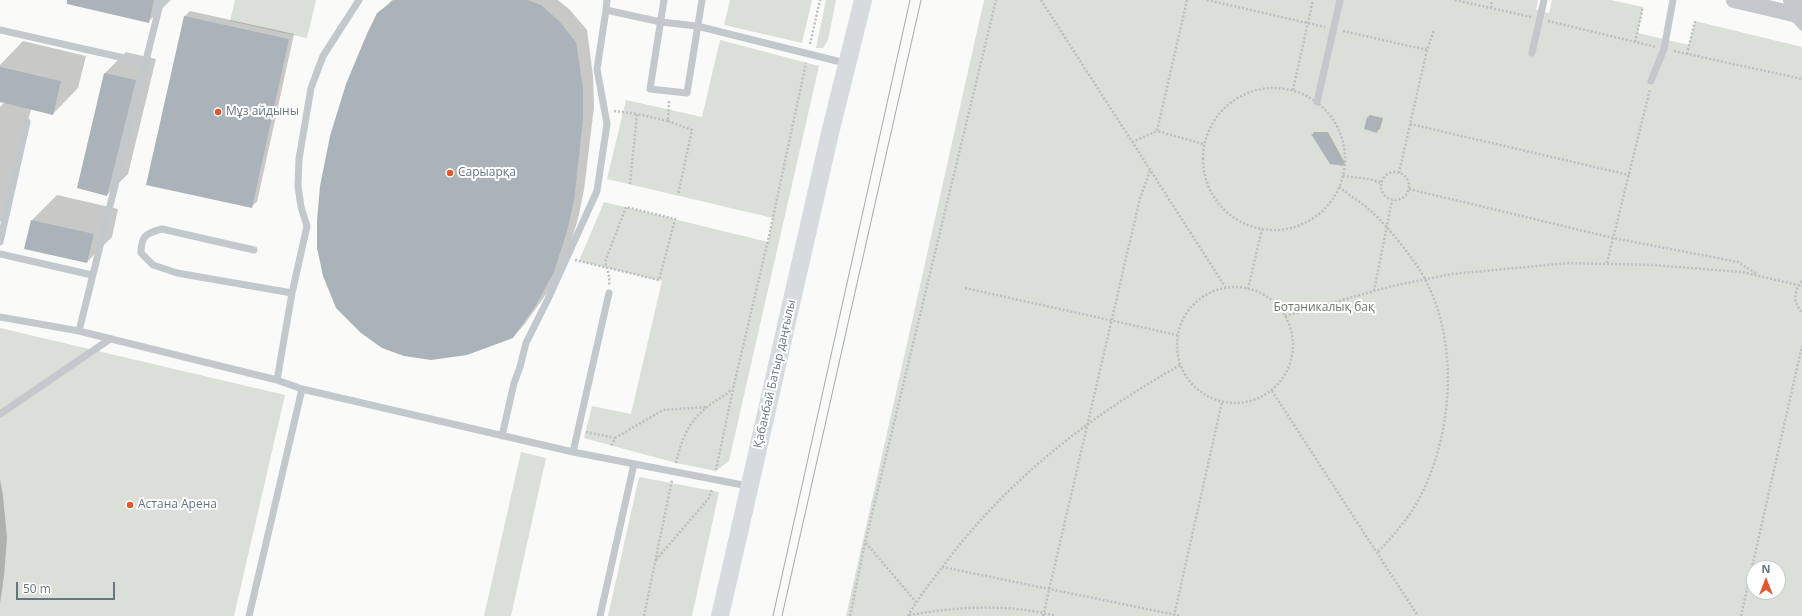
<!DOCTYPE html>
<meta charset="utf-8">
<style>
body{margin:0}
#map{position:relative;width:1802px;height:616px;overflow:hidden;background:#fafaf8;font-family:"Open Sans",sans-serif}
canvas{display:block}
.north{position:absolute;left:1746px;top:560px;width:40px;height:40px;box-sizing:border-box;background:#fff;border:1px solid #c1c8cd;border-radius:50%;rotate:0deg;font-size:11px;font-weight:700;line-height:16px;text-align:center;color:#657683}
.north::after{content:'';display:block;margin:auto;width:14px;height:18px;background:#e4572e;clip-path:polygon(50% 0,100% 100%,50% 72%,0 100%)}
.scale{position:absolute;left:16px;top:582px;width:99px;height:18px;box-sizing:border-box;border:2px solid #657683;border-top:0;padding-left:5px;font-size:12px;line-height:14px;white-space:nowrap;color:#657683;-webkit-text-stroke:3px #fff;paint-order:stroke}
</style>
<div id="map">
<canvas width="1802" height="616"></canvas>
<div class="north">N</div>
<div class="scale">50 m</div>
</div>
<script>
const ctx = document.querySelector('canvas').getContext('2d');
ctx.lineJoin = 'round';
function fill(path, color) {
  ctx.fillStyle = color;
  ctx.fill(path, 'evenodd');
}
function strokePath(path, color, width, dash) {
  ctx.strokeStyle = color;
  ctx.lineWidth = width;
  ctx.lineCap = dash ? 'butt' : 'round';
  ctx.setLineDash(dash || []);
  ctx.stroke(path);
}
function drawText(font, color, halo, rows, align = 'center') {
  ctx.font = font + ' "Open Sans",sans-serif';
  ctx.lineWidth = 4;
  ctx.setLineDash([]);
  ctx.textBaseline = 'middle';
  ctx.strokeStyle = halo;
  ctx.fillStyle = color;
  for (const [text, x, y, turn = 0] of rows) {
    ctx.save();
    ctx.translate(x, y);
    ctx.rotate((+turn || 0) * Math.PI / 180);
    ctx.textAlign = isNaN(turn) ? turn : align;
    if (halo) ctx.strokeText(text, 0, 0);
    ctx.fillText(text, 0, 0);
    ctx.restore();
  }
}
fill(new Path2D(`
 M 235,0 L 316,0 L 307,38 L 230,21 Z
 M 730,0 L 812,0 L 802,43 L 724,25 Z
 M 826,0 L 836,0 L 828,40 L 823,48 L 816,48 Z
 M 984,0 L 1538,0 L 1536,10 L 1549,13 L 1552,0 L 1611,0 L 1643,7 L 1638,33 L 1689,45 L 1695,21 L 1802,47 L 1802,616 L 846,616 ZM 1754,568 L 1778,568 L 1778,592 L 1754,592 Z
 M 720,40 L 819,66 L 729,461 L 716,471 L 676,463 L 584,438 L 592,406 L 631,414 L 662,281 L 579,261 L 604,202 L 768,242 L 773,218 L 607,179 L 626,100 L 702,117 Z
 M 0,328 L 285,395 L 234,616 L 0,616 Z
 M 521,452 L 546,458 L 511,616 L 484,616 Z
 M 639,477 L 719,492 L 692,616 L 608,616 Z`), '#dadfd7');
fill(new Path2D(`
 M 89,0 L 171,0 L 148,22 Z
 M 392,0 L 558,0 L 570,10 L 587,30 L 593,76 L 594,107 L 584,190 L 578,219 L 565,260 L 547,293 L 524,325 L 513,337 L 378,14 Z
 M 190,11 L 294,34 L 257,202 L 251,207 L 147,184 L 185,16 Z
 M 23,41 L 86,56 L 78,88 L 53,114 L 31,109 L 4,218 L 0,222 L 0,107 L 5,102 L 0,101 L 0,65 Z
 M 126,52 L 156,59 L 128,174 L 107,195 L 105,73 Z
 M 1370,115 L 1383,118 L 1380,129 L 1377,131 L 1368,117 Z
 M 1314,132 L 1328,132 L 1345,163 L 1343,165 L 1312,135 Z
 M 57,195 L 118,209 L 112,237 L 87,262 L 32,220 Z
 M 0,479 L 3,496 L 7,538 L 4,576 L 0,604 Z`), '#0003');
fill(new Path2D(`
 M 67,0 L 154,0 L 149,23 L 67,4 Z
 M 394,0 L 527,0 L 541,5 L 559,21 L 576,42 L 583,88 L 583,119 L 574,201 L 567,231 L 554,272 L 536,305 L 513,338 L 467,355 L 431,360 L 404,356 L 382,348 L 361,333 L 336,308 L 323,276 L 317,248 L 317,221 L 320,186 L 330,136 L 346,84 L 366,36 L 377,13 Z
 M 184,16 L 289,39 L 252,208 L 146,185 Z
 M 0,67 L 61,81 L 53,115 L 0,102 Z
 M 104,73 L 136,80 L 107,196 L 77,188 Z
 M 1367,117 L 1381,120 L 1377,133 L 1364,129 Z
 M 1311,134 L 1325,134 L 1344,166 L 1330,164 Z
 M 31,220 L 94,234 L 87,263 L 24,249 Z`), '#aab3b9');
strokePath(new Path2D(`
 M 1041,0 L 1226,288
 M 1187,0 L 1157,131 L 1203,144
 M 1207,0 L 1325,27
 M 1455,0 L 1531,17
 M 1491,8 L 1492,0
 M 1548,21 L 1656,47
 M 1343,31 L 1427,50 L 1434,30
 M 1635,42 L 1643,7
 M 810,44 L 820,0
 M 1674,51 L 1802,79
 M 1687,54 L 1695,21
 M1203 159a71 71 0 1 1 142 0a71 71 0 1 1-142 0Z
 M 1293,90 L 1313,0
 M 614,111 L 637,114
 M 668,121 L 692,130 L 678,195
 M 1410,124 L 1629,175
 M 1132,142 L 1157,131
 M1381 186a14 14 0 1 1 28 0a14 14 0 1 1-28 0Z
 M 1399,173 L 1427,50
 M 1343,176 L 1369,179 L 1382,183
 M 630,184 L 637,114 L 668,121 L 669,100
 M 1339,187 C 1350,196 1363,203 1373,213 C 1389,228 1415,260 1425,279 C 1459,343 1453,432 1421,495 C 1410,517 1394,535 1377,553
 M 1409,189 L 1613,238 L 1738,262 L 1757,274
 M 575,260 L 659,280 L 675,219 L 626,207 L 605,262 C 608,271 610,276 609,285
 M 1607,263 L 1650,89
 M 1802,281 C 1793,292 1793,301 1802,313
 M1177 345a58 58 0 1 1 116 0a58 58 0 1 1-116 0Z
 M 965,288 L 1177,335
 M 1248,289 L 1262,229
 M 1374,291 L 1392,200
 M 1285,316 L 1392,286 L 1452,274 L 1569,263 L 1652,265 L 1742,272 L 1802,286
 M 1272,391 L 1418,616
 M 586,432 L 615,438 L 611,446
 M 615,438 L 663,410 L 706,407
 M 676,463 C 681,441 688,422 707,407 C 716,400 724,397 732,389
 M 716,470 L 733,389 L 769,236 L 806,63
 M 866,543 L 916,602
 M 656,560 L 709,498 L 712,489
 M 942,567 L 1181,616
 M 909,615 C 958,607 1007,603 1056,616
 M 644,616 L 672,480
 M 850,616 L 865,543 L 996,0
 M 908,616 C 918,598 931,582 943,566 C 1007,480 1087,418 1180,365
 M 1043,616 L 1140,198 L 1150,171
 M 1174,616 L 1222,402
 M 1741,616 L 1802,346`), '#bbbfc2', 2.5, [2, 2]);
strokePath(new Path2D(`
 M 607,0 L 606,10 L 661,22 L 697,26 L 841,62
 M 664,0 L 650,89 L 687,93 L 702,0
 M 1793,17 L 1802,27
 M 0,30 L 146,63
 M 1532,53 L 1544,0
 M 1651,81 L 1664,49 L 1673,0
 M 1317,102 L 1340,0
 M 0,242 L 27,122
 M 254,250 L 162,229 C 147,233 141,235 141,253 L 153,265 L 177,273 L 292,293 L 277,380
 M 0,254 L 92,275
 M 292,293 L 307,226 L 301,207 L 298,186 L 299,159 L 311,88 L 323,56 L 359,0
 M 0,317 L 79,331 L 277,380 L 302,389 L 573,452 L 748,486
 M 79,331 L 161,0
 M 0,414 L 110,339
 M 502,436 L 514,383 L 520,367 L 526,343 L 548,299 L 597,191 L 607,124 L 597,69 L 606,10
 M 573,452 L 609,293
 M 249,616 L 302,389
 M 600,616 L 634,464`), '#c3c8cc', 7);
strokePath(new Path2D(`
 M 1734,0 L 1802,16
 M 1791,0 L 1802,6`), '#c3c8cc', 16);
strokePath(new Path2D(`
 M 720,616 L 830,133 L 863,0`), '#d6dbdf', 18);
strokePath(new Path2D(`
 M 773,616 L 910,0
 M 782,616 L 921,0`), '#a2aab0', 1);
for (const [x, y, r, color] of [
 [218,112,4,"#e4572e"],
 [450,173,4,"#e4572e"],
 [130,505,4,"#e4572e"]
]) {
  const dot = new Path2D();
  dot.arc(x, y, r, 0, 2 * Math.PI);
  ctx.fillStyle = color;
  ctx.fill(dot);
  strokePath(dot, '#fff', 1.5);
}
drawText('12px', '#657683', '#fff', [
 ["Мұз айдыны",226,112],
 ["Сарыарқа",458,173],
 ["Астана Арена",138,505]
], 'left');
drawText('12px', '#687a64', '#fff', [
 ["Ботаникалық бақ",1324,308]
]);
drawText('12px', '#657683', '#fff', [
 ["Қабанбай Батыр даңғылы",775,374,-77]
]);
</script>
